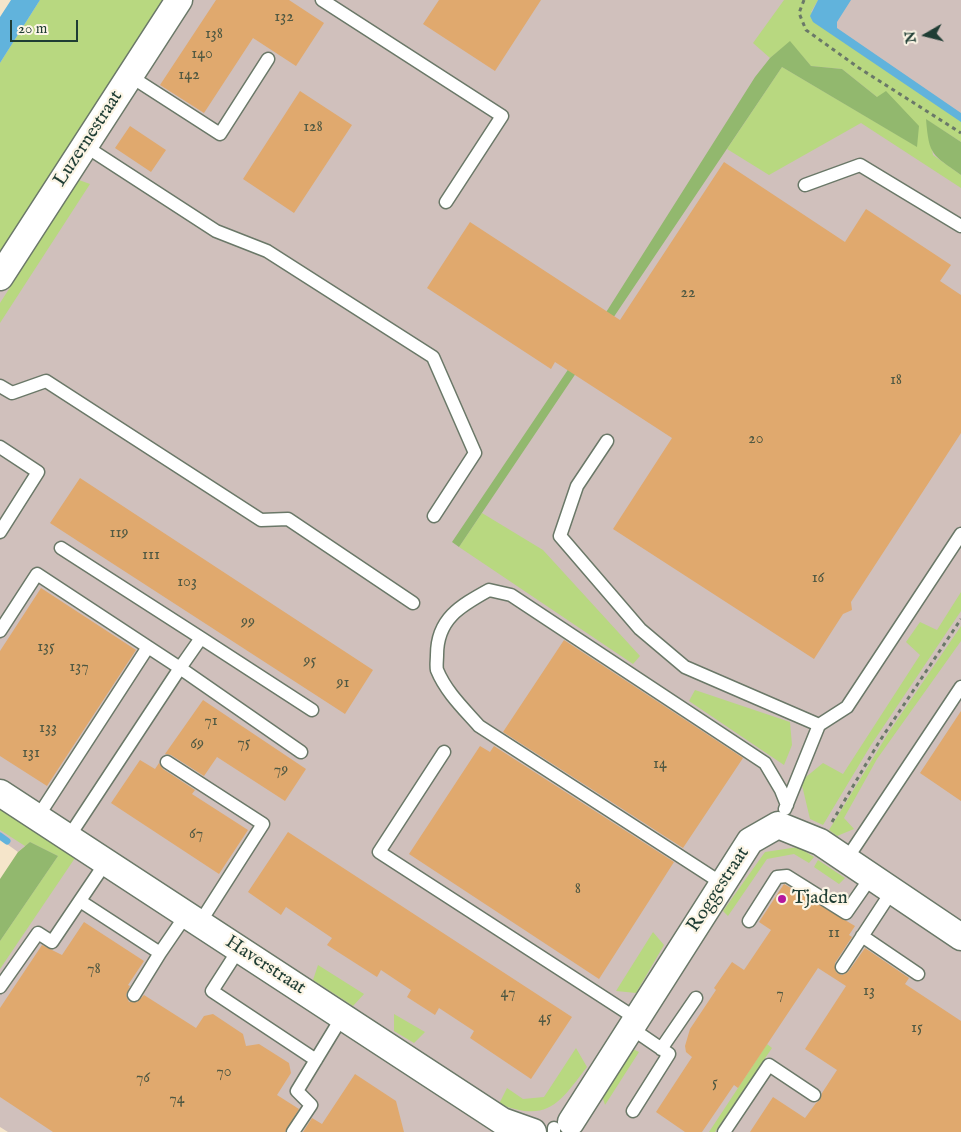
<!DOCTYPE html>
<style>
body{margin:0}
#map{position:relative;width:961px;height:1132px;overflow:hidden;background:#f5e5ca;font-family:"IM FELL English",serif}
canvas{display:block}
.north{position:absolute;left:901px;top:10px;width:50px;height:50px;-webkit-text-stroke:4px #fcf5e5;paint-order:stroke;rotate:262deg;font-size:14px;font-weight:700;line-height:20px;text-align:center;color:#1f3d34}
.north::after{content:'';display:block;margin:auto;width:18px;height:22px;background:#1f3d34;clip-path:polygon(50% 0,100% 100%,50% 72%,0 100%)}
.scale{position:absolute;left:10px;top:20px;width:68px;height:22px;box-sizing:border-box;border:2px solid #1f3d34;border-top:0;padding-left:6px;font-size:15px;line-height:18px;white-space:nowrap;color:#1f3d34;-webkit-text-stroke:4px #fcf5e5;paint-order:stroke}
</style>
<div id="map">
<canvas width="961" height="1132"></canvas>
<div class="north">N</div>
<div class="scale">20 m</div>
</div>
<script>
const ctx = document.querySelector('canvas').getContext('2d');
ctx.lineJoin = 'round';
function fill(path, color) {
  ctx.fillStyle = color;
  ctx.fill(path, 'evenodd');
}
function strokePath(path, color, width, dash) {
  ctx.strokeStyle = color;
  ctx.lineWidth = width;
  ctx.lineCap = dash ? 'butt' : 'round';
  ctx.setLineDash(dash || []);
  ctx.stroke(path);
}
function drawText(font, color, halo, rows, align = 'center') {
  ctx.font = font + ' "IM FELL English",serif';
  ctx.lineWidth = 4.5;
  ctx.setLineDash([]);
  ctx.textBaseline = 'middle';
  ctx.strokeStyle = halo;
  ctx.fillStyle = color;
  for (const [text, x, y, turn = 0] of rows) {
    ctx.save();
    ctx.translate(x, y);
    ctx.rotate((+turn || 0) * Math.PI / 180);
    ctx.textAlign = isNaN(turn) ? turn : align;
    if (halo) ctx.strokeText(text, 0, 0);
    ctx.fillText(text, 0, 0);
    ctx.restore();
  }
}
fill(new Path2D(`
 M 40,0 L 961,0 L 961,1132 L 8,1132 L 0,1127 L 0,902 L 25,846 L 18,852 L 0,839 L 0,63 Z`), '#d0c0bc');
fill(new Path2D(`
 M 40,0 L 165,0 L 0,256 L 0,63 Z
 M 784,0 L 818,0 L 811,12 L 961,120 L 961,142 L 927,120 L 933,155 L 961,175 L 961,188 L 861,123 L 769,175 L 727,149 L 782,67 L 916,146 L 877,97 L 842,69 L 811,66 L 790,42 L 770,58 L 753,43 Z
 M 79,180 L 90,184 L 0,323 L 0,303 Z
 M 482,513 L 543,550 L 640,656 L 633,664 L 459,547 Z
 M 961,592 L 961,611 L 871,745 L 823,825 L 810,819 L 801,781 L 823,763 L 843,774 L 920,655 L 906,642 L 920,622 L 937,630 Z
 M 961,626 L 961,641 L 877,759 L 844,818 L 854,829 L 837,836 L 829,830 L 889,732 Z
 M 695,690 L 790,722 L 792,745 L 784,765 L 689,701 Z
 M 0,802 L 77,855 L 0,969 L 0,941 L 58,856 L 30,842 L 25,846 L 0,830 Z
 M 798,847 L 814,857 L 809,863 L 794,854 L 767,859 L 728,916 L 723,911 L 765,852 Z
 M 818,860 L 845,878 L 839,884 L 814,867 Z
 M 653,932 L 664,945 L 636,993 L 616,991 Z
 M 318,965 L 364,994 L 353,1006 L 313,980 Z
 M 394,1014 L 425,1032 L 414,1043 L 394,1031 Z
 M 767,1044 L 772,1048 L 715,1132 L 709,1132 Z
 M 576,1048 L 587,1067 C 559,1103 549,1123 499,1104 L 507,1088 L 523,1099 L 544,1097 Z
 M 631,1048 L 639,1052 L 605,1105 L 601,1092 Z`), '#b8d880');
fill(new Path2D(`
 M 790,41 L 811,66 L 842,69 L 877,97 L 886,91 L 919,126 L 917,147 L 782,67 L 459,547 L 452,542 L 598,325 L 755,77 L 770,58 Z
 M 926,119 L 961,142 L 961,175 C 932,154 929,156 926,119 Z
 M 30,842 L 58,856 L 0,941 L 0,879 L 18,852 Z`), '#92b86e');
fill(new Path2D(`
 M 11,0 L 40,0 L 0,63 L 0,17 Z
 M 818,0 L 851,0 L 837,22 L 837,28 L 961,113 L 961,122 L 813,22 L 810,16 Z`), '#61b3dc');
strokePath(new Path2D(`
 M 0,836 L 7,841`), '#61b3dc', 7);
fill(new Path2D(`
 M 216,0 L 289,0 L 324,23 L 296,66 L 253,38 L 204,113 L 160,85 Z
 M 439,0 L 541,0 L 495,71 L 423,24 Z
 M 300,91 L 352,125 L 294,213 L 243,179 Z
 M 130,126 L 166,150 L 151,172 L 115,148 Z
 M 724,162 L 845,242 L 866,209 L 951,265 L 940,281 L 961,295 L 961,433 L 851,602 L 852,610 L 843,614 L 814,659 L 613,529 L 672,438 L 555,362 L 551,369 L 427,288 L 470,222 L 620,320 Z
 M 80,478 L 373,670 L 345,714 L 50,523 Z
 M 41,588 L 136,650 L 47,786 L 0,756 L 0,651 Z
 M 564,640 L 743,758 L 683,848 L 503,732 Z
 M 203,700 L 306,769 L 285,801 L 217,757 L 204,776 L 171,755 L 165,754 Z
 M 961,711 L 961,801 L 920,773 Z
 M 480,746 L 490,752 L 494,746 L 674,862 L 599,979 L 409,854 Z
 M 140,760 L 155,769 L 159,763 L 163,769 L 195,790 L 192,794 L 248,830 L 219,874 L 111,803 Z
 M 288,832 L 572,1017 L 531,1079 L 470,1038 L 474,1031 L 439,1008 L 435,1015 L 407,997 L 411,990 L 381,970 L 377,977 L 327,945 L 332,938 L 286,907 L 281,915 L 248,892 Z
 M 784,884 L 855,926 L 849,935 L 852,937 L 835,963 L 835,970 L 837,973 L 842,975 L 848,972 L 865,948 L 909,978 L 905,984 L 961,1021 L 961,1132 L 750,1132 L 773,1097 L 805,1118 L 816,1103 L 820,1100 L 822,1093 L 837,1070 L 805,1049 L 846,986 L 818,968 L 738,1088 L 734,1085 L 702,1132 L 685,1132 L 656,1112 L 692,1057 L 686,1052 L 685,1046 L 690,1029 L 716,990 L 714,988 L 732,962 L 744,970 L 771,930 L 759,922 Z
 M 84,922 L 144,961 L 128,985 L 130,986 L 126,995 L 129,1002 L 137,1002 L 144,995 L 196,1028 L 204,1016 L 213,1014 L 243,1034 L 246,1046 L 259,1044 L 289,1063 L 291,1073 L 277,1095 L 299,1109 L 285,1132 L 53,1132 L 0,1097 L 0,1008 L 42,945 L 62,955 Z
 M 355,1074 L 396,1101 L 404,1132 L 303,1132 L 312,1118 L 322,1124 Z`), '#e0a96e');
const lane = new Path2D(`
 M 322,0 L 502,116 L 446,202
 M 130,76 L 220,134 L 268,59
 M 85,146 L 216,231 L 267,251 L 433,357 L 475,453 L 434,516
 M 805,185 L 860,165 L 961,226
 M 0,386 L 12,393 L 46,381 L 261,520 L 288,519 L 413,603
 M 607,441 L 577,486 L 560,536 L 640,629 L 685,667 L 819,725
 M 0,447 L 38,472 L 0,532
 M 61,548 L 201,638
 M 0,631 L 37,574 L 148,647 L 37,818
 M 301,752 L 180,668 L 201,638 L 312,710
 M 444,752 L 379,852 L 637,1019
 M 167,762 L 263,824 L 199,924
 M 785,809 L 819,725 L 847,707 L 961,534
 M 68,838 L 180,668 L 148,647
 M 846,860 L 961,687
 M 723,884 L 479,726 C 464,709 446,692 437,670 C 436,666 437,660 437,655 C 437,619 460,606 489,590 L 511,595 L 765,763 L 781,790 L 787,805
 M 80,901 L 160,953 L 134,995
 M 749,921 L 777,877 L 787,876 L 846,913 L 871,877
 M 862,936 L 918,974
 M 239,949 L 212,991 L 316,1060
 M 160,953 L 186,915
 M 842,967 L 892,891
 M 0,987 L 38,933 L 52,942 L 106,862
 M 631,1028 L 669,1054 L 633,1111
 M 661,1049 L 696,998
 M 554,1128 L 554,1132
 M 293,1132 L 311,1105 L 297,1091 L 342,1017
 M 724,1132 L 769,1065 L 814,1095`);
const street = new Path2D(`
 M 0,277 L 179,0
 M 0,793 L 502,1121 L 533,1132
 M 571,1122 L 750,841 L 778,825 L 820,842 L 961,937`);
strokePath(lane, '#6a7868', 15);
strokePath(street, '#6a7868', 29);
strokePath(new Path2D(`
 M 804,0 L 799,13 L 806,30 L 859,68 L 961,133
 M 832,822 L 879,742 L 961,619`), '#6a7868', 3, [4, 4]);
strokePath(lane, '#fff', 12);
strokePath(street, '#fff', 26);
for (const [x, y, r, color] of [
 [782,899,5,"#b5179e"]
]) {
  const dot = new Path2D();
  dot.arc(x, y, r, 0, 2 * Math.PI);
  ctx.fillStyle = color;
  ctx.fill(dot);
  strokePath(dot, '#fcf5e5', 2);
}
drawText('16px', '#4f5842', null, [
 ["132",284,18],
 ["138",214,35],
 ["140",202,55],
 ["142",189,76],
 ["128",313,128],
 ["22",688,294],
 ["18",896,381],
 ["20",756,440],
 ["119",119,534],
 ["111",151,556],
 ["16",818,579],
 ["103",187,583],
 ["99",248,623],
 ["135",46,648],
 ["95",310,662],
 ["137",79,668],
 ["91",343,684],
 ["71",211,722],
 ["133",48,729],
 ["75",244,744],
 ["69",197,745],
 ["131",31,754],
 ["14",660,765],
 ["79",281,771],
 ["67",196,835],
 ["8",578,890],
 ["11",834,934],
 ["78",94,970],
 ["13",869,992],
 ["47",508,994],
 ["7",780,995],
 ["45",545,1019],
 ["15",917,1029],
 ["70",224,1073],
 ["76",143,1079],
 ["5",715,1084],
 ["74",177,1100]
]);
drawText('19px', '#1f3d34', '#fcf5e5', [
 ["Luzernestraat",89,139,-57],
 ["Roggestraat",719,890,-57],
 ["Haverstraat",265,966,33]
]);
drawText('19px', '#1f3d34', '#fcf5e5', [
 ["Tjaden",792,899]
], 'left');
</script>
